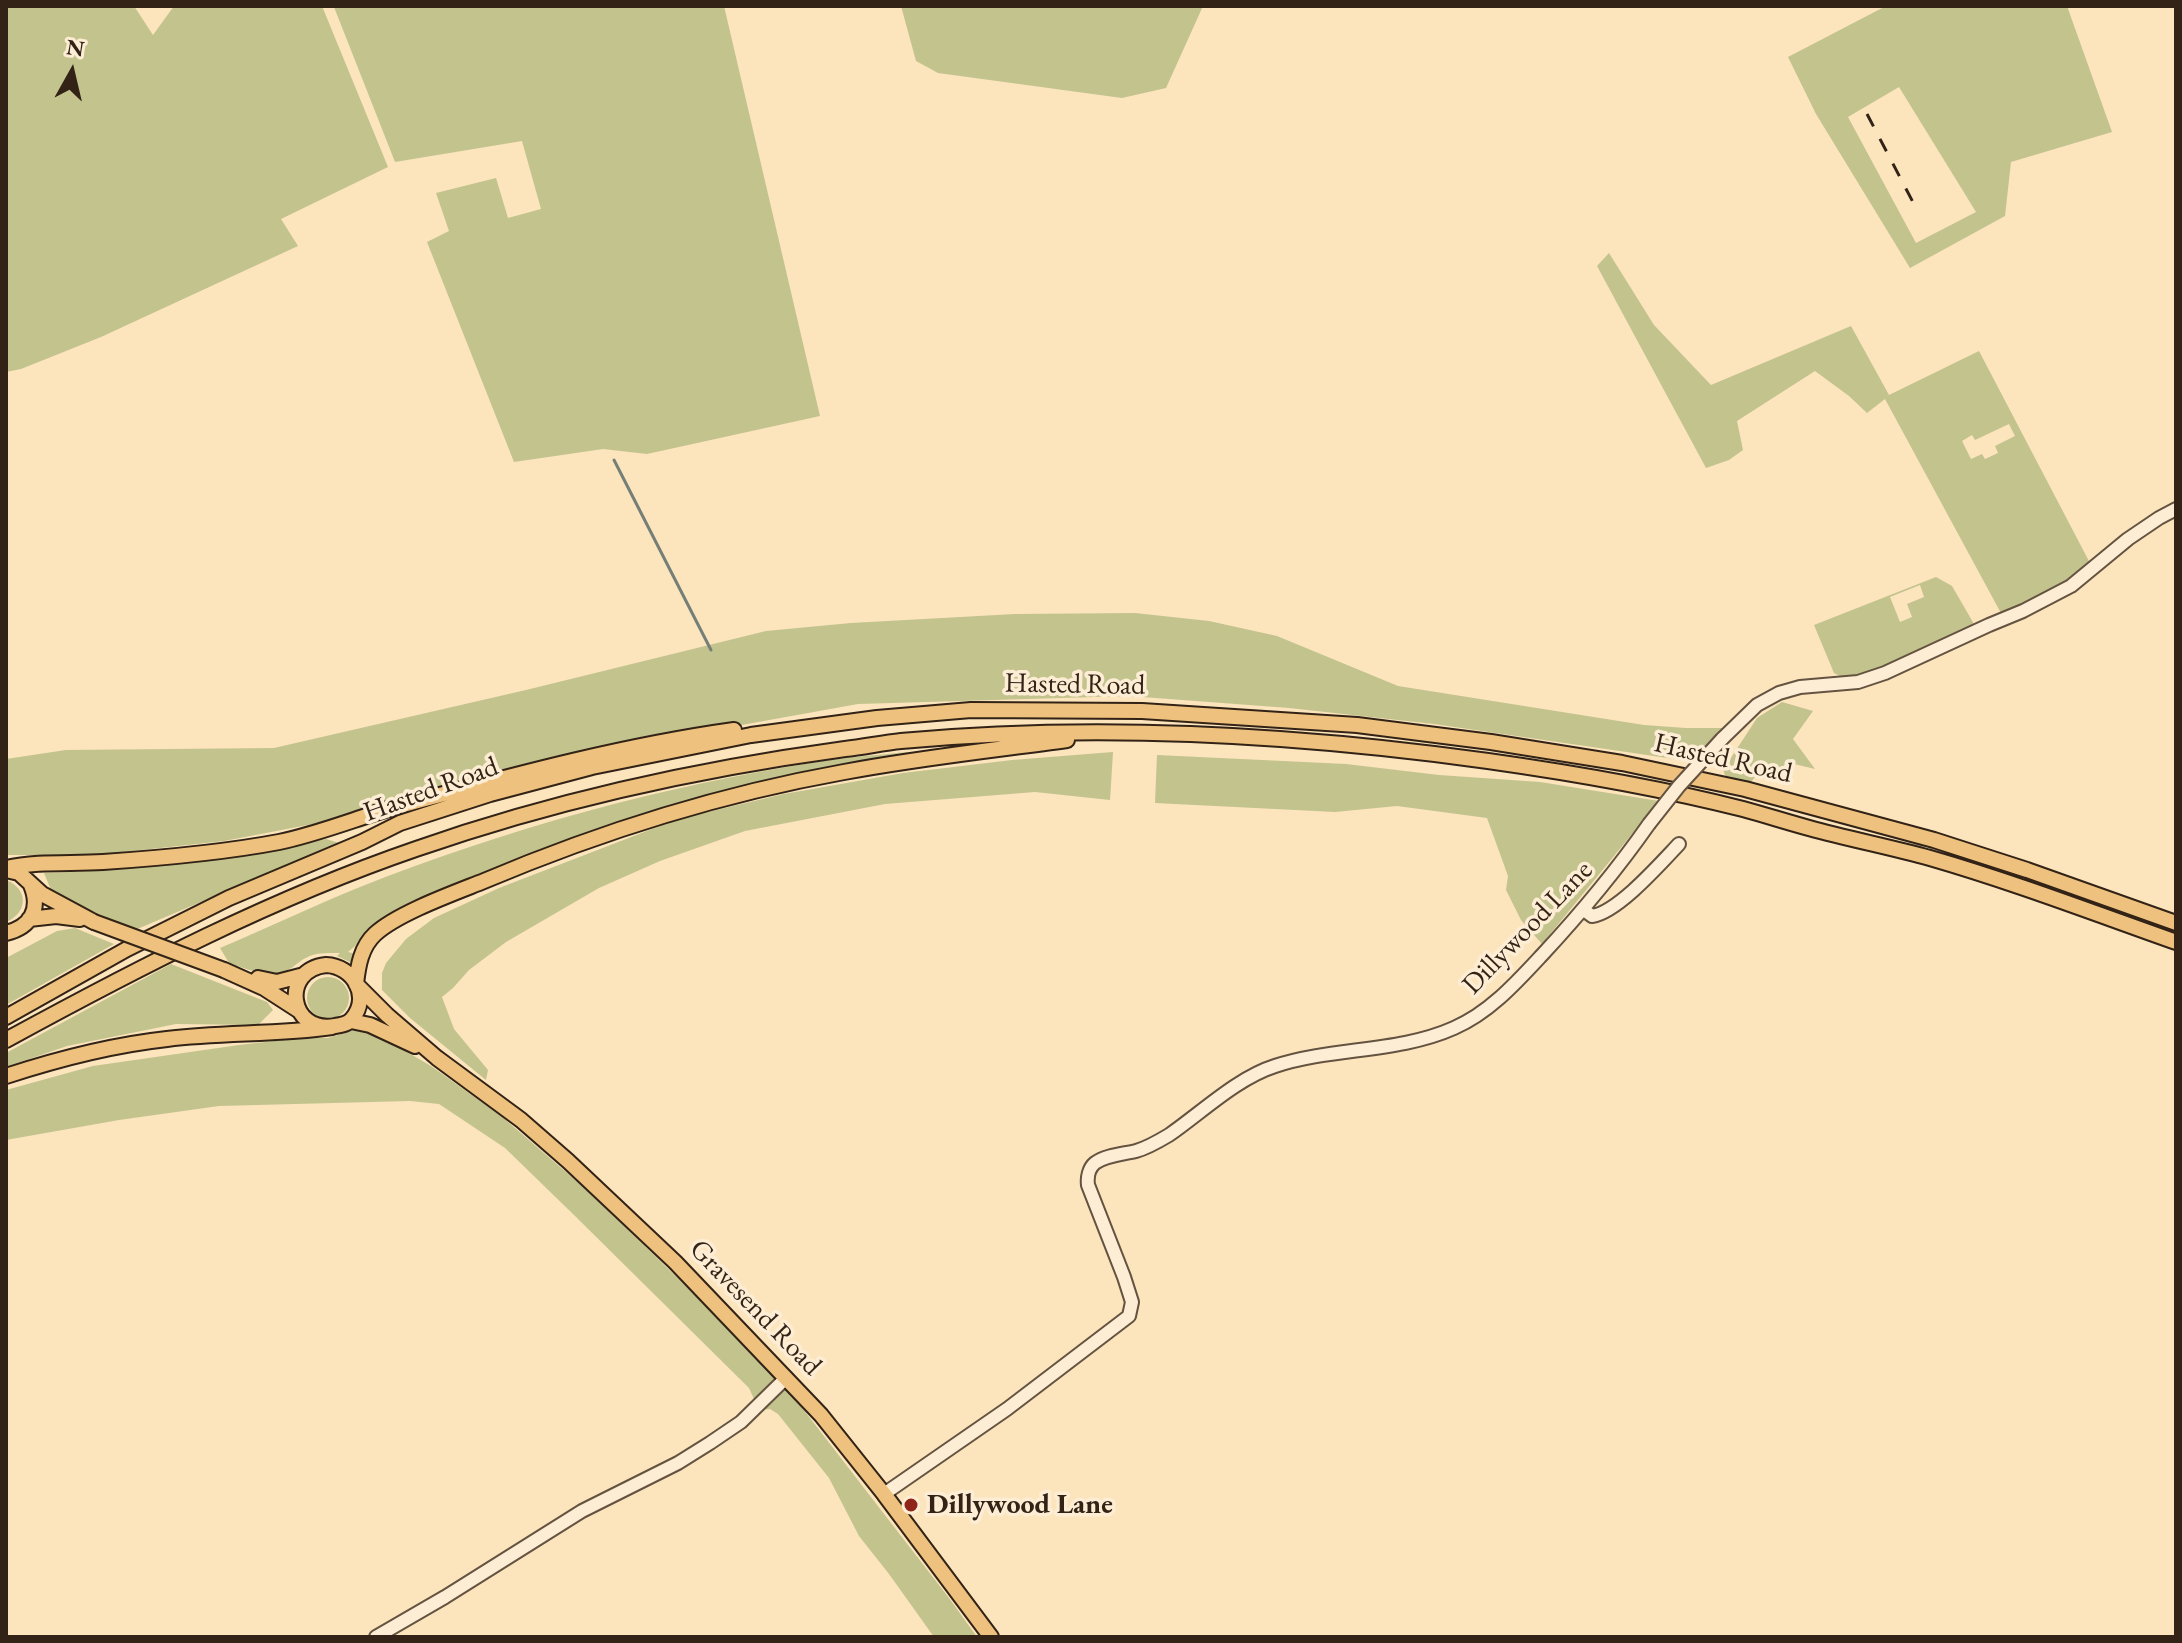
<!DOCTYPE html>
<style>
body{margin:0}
#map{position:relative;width:2182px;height:1643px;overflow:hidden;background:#fce4bd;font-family:"EB Garamond",serif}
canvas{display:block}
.frame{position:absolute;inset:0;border:8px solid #322316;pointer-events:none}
.north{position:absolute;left:32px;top:32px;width:80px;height:80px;-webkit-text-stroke:6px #fdedd4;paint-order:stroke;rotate:8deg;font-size:22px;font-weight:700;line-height:32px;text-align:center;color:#322316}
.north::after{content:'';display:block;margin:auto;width:28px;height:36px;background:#322316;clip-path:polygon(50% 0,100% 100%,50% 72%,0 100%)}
</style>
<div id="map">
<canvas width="2182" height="1643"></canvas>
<div class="frame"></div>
<div class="north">N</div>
</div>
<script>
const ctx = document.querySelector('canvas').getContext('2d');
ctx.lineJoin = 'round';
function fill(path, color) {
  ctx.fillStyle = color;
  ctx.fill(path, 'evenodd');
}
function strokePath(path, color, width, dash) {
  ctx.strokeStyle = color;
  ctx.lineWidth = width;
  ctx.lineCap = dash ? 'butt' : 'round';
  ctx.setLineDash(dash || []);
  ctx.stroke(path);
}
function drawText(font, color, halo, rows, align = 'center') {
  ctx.font = font + ' "EB Garamond",serif';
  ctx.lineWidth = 7;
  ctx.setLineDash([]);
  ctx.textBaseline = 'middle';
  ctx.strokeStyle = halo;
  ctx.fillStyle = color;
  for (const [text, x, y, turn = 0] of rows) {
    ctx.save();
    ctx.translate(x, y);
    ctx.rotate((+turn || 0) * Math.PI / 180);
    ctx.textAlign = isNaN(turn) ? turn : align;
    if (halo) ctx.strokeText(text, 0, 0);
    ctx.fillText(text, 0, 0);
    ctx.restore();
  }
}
fill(new Path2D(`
 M 6,6 L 134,6 L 153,35 L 174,6 L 322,6 L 388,167 L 281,219 L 298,246 L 101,337 L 21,369 L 6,372 Z
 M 336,6 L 724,6 L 820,416 L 647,454 L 603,449 L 514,462 L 427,242 L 449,231 L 436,193 L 496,178 L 508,218 L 541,209 L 522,141 L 395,162 L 334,7 Z
 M 901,6 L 1203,6 L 1166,88 L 1122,98 L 938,73 L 916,61 Z
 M 1886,6 L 2067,6 L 2112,132 L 2011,162 L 2005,216 L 1910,268 L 1816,114 L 1788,57 ZM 1899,87 L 1976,212 L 1916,243 L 1848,117 Z
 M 1609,253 L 1654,325 L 1711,385 L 1851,326 L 1889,395 L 1979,351 L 2091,565 L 2049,592 L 2002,615 L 1885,399 L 1867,413 L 1849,396 L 1815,371 L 1737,421 L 1743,450 L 1729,460 L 1706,468 L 1597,266 ZM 2009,424 L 2015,436 L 1995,446 L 1998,453 L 1985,459 L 1982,454 L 1971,459 L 1962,441 L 1972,435 L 1975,440 Z
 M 1936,577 L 1952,586 L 1974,624 L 1866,674 L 1842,677 L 1834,673 L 1814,625 ZM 1920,585 L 1924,597 L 1907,604 L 1912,617 L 1900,622 L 1890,597 Z
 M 1135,613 L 1209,621 L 1277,636 L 1398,686 L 1644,725 L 1686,728 L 1724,728 L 1695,762 L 1434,724 L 1289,708 L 1129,696 L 858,704 L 542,761 L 334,820 L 224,841 L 96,855 L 6,855 L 6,759 L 66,750 L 274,748 L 526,690 L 766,631 L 851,623 L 1015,614 Z
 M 1782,702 L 1813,711 L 1793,739 L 1815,769 L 1786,762 L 1778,776 L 1764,766 L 1751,782 L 1726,777 L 1723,770 L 1757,718 Z
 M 908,752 L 909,756 L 731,791 L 374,930 L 348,952 L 356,954 L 354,964 L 337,956 L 340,953 C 326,953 314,952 302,960 C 295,965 289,971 280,973 C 262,975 245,969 229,963 L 220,948 C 267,928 313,906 360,887 C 506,829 662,786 817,762 C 847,757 878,755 908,752 Z
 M 1113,752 L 1110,800 L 1035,792 L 885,804 L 745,831 L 660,861 L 599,888 L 506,942 L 469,970 L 453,988 L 442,997 L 454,1029 L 488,1070 L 486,1080 L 410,1018 L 382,990 L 382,973 L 386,963 L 406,939 L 434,918 L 499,888 L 678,819 L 784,794 L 903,773 L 1012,760 Z
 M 1157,755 L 1346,764 L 1439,775 L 1540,782 L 1659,801 L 1542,944 L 1521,920 L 1506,890 L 1508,876 L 1487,818 L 1397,806 L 1335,812 L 1155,803 Z
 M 326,839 L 339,843 L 135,930 L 68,900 L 51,890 L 44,873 C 139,871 233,856 326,839 Z
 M 6,880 C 29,889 28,913 6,922 Z
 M 75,928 L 114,944 L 6,1005 L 6,958 L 57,931 Z
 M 171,964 L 267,1002 L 273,1010 L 258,1025 L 176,1024 L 67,1046 L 6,1067 L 6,1053 Z
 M307 998a21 21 0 1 1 42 0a21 21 0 1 1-42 0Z
 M 354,1030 L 373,1034 L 395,1045 L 431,1066 L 501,1116 L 581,1185 L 653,1254 L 779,1378 L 949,1598 L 977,1637 L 934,1637 L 889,1574 L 859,1536 L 829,1478 L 778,1414 L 770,1409 L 759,1410 L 749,1388 L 574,1215 L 505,1148 L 439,1104 L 410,1101 L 219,1106 L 119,1120 L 6,1140 L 6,1090 L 93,1066 L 239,1045 L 301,1038 L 328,1038 Z`), '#c3c38e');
strokePath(new Path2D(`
 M 614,460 L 711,650`), '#757f78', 3);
const minor = new Path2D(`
 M 1722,739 L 1757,705 L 1779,693 L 1800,687 L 1858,682 L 1885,673 L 1989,625 L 2023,611 L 2071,586 L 2128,539 L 2159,518 L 2176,509
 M 1584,910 L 1592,916 C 1618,912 1660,864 1679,844
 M 884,1494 L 1007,1409 L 1129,1316 L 1132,1302 L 1124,1277 L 1088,1185 C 1087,1177 1089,1168 1095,1163 C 1106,1155 1124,1154 1136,1151 C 1147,1148 1159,1141 1169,1135 C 1201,1113 1237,1078 1275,1066 C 1333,1047 1398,1053 1454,1028 C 1489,1013 1516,983 1542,955 C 1581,913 1616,871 1649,824
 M 376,1637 L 445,1597 L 582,1511 L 678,1463 L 710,1443 L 741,1422 L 786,1378`);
const major = new Path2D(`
 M 6,868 C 38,861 71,864 103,862 C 162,858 221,853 279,842 C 318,834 357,818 395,807 C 507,777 619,746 734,730
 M 6,870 L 19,873 L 42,894 L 94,922
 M 29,919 L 56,916 L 80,919
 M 6,933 C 31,927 41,909 31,885
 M 326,965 C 353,966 371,996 352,1019 C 348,1024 342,1025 335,1026 C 289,1034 280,970 326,965 Z
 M 224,970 L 264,988 L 298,1010
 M 258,978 L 277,982 L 304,975
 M 356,984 L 387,1015 L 437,1058 L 521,1120 L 568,1161 L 675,1262 L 821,1415 L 884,1494 L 991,1637
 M 356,984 C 358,966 361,947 375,934 C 398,913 454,893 484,881 C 600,832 721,794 844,772 C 918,758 993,750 1067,740
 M 6,1017 L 127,949 L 229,898 L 362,842 L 400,823 L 490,794 L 592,767 L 751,735 L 877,718 L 971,710 L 1142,711 L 1357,725 L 1491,742 L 1622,763 L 1745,789 L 1934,840 L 2027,870 L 2176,923
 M 351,1021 L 370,1025 L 415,1046
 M 6,1040 C 138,968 273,898 416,849 C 556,800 698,769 845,749 C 864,747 882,743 901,741 C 1096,723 1294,734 1488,761 C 1573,773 1660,788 1743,809 C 1765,815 1787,822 1809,828 C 1849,839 1890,847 1930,858 C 2013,882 2094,913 2176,942
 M 6,1076 C 58,1059 112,1045 167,1039 C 222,1032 277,1035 332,1027`);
strokePath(minor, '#645340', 16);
strokePath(major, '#322316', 18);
strokePath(minor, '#fdedd4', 12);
strokePath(major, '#eec27e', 14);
strokePath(new Path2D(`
 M 1867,114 L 1916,208`), '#322316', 3, [14, 14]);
const minorBridge = new Path2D(`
 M 1649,824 L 1679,786 L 1722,739`);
const majorBridge = new Path2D(`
 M 94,922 L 224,970`);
strokePath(minorBridge, '#645340', 16, []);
strokePath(majorBridge, '#322316', 18, []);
strokePath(minorBridge, '#fdedd4', 12);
strokePath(majorBridge, '#eec27e', 14);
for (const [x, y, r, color] of [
 [911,1505,8,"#8f2418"]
]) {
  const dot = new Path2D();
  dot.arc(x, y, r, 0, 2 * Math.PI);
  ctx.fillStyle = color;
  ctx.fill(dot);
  strokePath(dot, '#fdedd4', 3);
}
drawText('28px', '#322316', '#fdedd4', [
 ["Hasted Road",1075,685,1],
 ["Hasted Road",1723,759,13],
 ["Hasted Road",431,790,-20],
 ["Dillywood Lane",1528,928,-46],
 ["Gravesend Road",755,1308,46]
]);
drawText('bold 28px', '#322316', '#fdedd4', [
 ["Dillywood Lane",927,1505]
], 'left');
</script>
